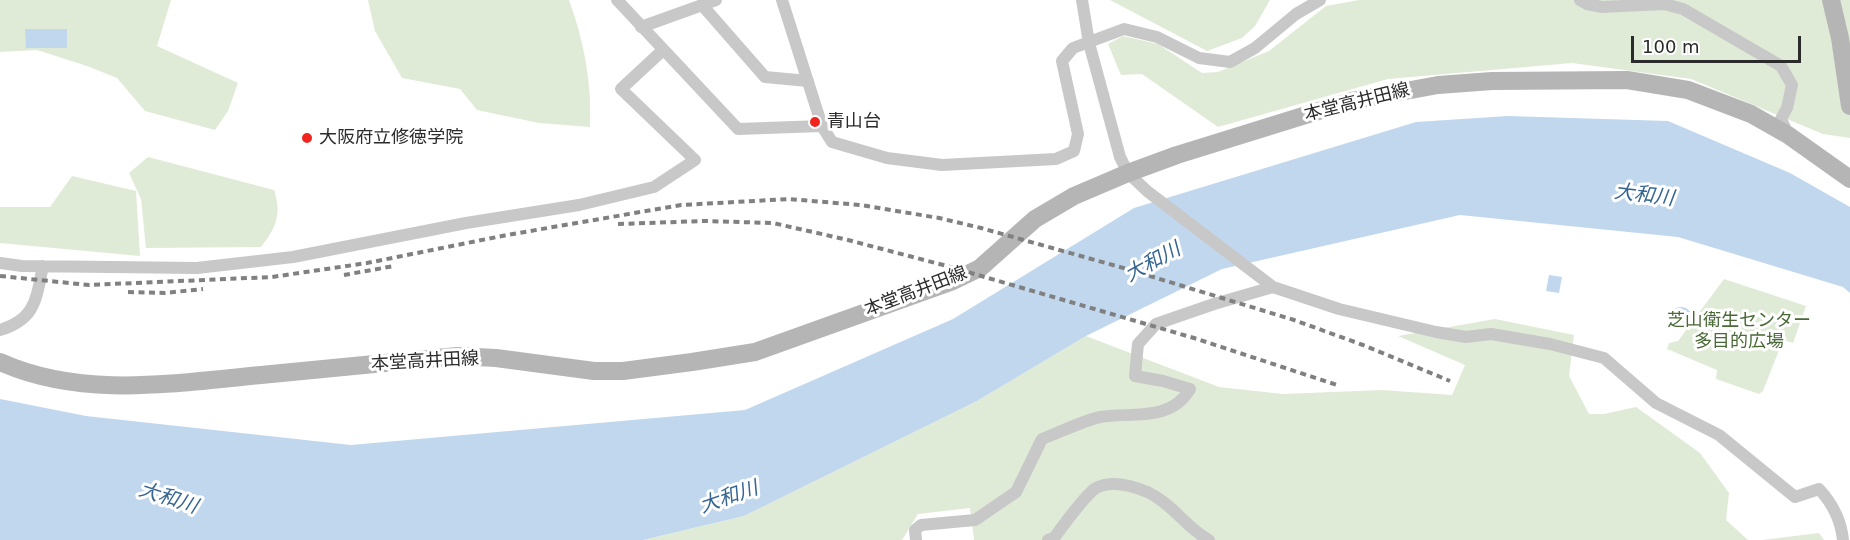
<!DOCTYPE html>
<meta charset="utf-8">
<style>
body{margin:0}
#map{position:relative;width:1850px;height:540px;overflow:hidden;background:#fff;font-family:"DejaVu Sans",sans-serif}
canvas{display:block}
.scale{position:absolute;left:1631px;top:36px;width:170px;height:27px;box-sizing:border-box;border:3px solid #2b2b2b;border-top:0;padding-left:8px;font-size:18px;line-height:21px;white-space:nowrap;color:#2b2b2b;-webkit-text-stroke:4px #fff;paint-order:stroke}
</style>
<div id="map">
<canvas width="1850" height="540"></canvas>
<div class="scale">100 m</div>
</div>
<script>
const ctx = document.querySelector('canvas').getContext('2d');
ctx.lineJoin = 'round';
function fill(path, color) {
  ctx.fillStyle = color;
  ctx.fill(path, 'evenodd');
}
function strokePath(path, color, width, dash) {
  ctx.strokeStyle = color;
  ctx.lineWidth = width;
  ctx.lineCap = dash ? 'butt' : 'round';
  ctx.setLineDash(dash || []);
  ctx.stroke(path);
}
function drawText(font, color, halo, rows, align = 'center') {
  ctx.font = font + ' "DejaVu Sans","Noto Sans JP",sans-serif';
  ctx.lineWidth = 6;
  ctx.setLineDash([]);
  ctx.textBaseline = 'middle';
  ctx.strokeStyle = halo;
  ctx.fillStyle = color;
  for (const [text, x, y, turn = 0] of rows) {
    ctx.save();
    ctx.translate(x, y);
    ctx.rotate((+turn || 0) * Math.PI / 180);
    ctx.textAlign = isNaN(turn) ? turn : align;
    if (halo) ctx.strokeText(text, 0, 0);
    ctx.fillText(text, 0, 0);
    ctx.restore();
  }
}
fill(new Path2D(`
 M 0,0 L 171,0 L 157,46 L 238,83 L 228,111 L 215,130 L 145,111 L 117,78 L 87,66 L 37,50 L 0,52 Z
 M 368,0 L 569,0 C 584,41 592,83 590,127 L 539,123 L 477,110 L 460,89 L 402,78 L 375,31 Z
 M 1110,0 L 1270,0 L 1255,26 L 1242,38 L 1207,51 Z
 M 1359,0 L 1850,0 L 1850,138 L 1823,134 L 1691,79 L 1572,63 L 1388,79 L 1218,127 L 1142,74 L 1121,75 L 1108,44 L 1123,36 L 1158,44 L 1202,73 L 1218,72 L 1269,51 L 1326,6 Z
 M 148,157 L 274,190 C 282,214 276,228 261,247 L 146,248 L 141,199 L 129,173 Z
 M 72,176 L 136,191 L 140,256 L 0,243 L 0,207 L 50,207 Z
 M 1724,279 L 1806,306 L 1793,343 L 1783,340 L 1763,391 L 1759,394 L 1716,379 L 1717,370 L 1667,349 L 1669,343 L 1678,341 Z
 M 1495,319 L 1574,335 L 1569,376 L 1589,414 L 1604,414 L 1636,407 L 1700,453 L 1729,493 L 1726,520 L 1748,540 L 974,540 L 970,508 L 918,514 L 902,540 L 643,540 L 744,516 L 977,401 L 1086,336 L 1219,387 L 1283,394 L 1382,390 L 1452,395 L 1465,365 L 1398,336 Z
 M 1819,533 L 1824,540 L 1762,540 Z`), '#e0ebd7');
fill(new Path2D(`
 M 25,29 L 67,29 L 67,48 L 26,48 Z
 M 1508,116 L 1668,121 L 1790,173 L 1850,207 L 1850,293 L 1843,287 L 1678,237 L 1460,215 L 1222,269 L 1086,336 L 977,401 L 744,516 L 643,540 L 0,540 L 0,399 L 86,416 L 351,445 L 745,410 L 953,319 L 1134,208 L 1416,122 Z
 M 1549,275 L 1562,277 L 1559,293 L 1546,291 Z
 M1670 318a11 11 0 1 1 22 0a11 11 0 1 1-22 0Z`), '#c1d7ed');
strokePath(new Path2D(`
 M 617,0 L 738,129 L 822,126
 M 782,0 L 822,126 L 832,142 L 887,158 L 942,165 L 1056,159 L 1074,151 L 1078,134 L 1062,61 L 1073,48 L 1124,29 L 1157,37 L 1199,58 L 1230,62 L 1255,48 L 1296,14 L 1320,0
 M 1082,0 L 1089,43 L 1120,157 L 1128,173 L 1147,191 L 1273,287 L 1339,309 L 1436,332 L 1466,337 L 1491,334 L 1550,344 L 1604,358 L 1656,403 L 1719,435 L 1795,497 L 1819,489 C 1833,504 1841,520 1843,540
 M 1580,0 L 1587,4 L 1602,7 L 1664,4 L 1683,9 L 1781,66 L 1792,85 L 1787,108 L 1781,119 L 1788,134
 M 702,5 L 765,77 L 808,81
 M 641,27 L 716,0
 M 0,263 L 22,266 L 197,268 L 293,257 L 466,223 L 579,205 L 654,187 L 695,160 L 621,89 L 663,50
 M 0,330 C 36,319 36,299 43,266
 M 916,540 L 915,530 L 921,525 L 975,520 L 1016,492 L 1042,439 C 1058,433 1085,420 1100,417 C 1132,412 1171,422 1190,389 L 1163,381 L 1135,376 L 1138,344 L 1156,324 L 1214,304 L 1273,287
 M 1048,540 L 1054,538 C 1062,527 1086,494 1096,488 C 1115,478 1147,489 1162,501 C 1179,513 1190,530 1209,540`), '#c8c8c8', 12);
strokePath(new Path2D(`
 M 1831,0 L 1840,38 L 1850,106
 M 0,362 C 82,399 175,383 261,375 C 327,369 392,362 457,356 L 496,358 L 594,371 L 623,371 L 692,362 L 755,352 L 953,281 L 980,268 L 1035,219 L 1074,196 L 1128,173 L 1177,155 L 1351,101 L 1438,85 L 1492,81 L 1627,80 L 1688,90 L 1751,114 L 1788,135 L 1850,179`), '#b5b5b5', 18);
strokePath(new Path2D(`
 M 618,224 L 704,221 L 773,223 L 848,240 L 947,266 L 1194,338 L 1337,385
 M 344,275 L 394,266
 M 0,276 L 89,285 L 272,277 L 367,263 L 507,235 L 681,205 L 789,199 L 861,205 L 939,218 L 981,228 L 1127,269 L 1294,320 L 1363,345 L 1450,381
 M 128,292 L 165,293 L 203,289`), '#808080', 4, [6, 4.5]);
for (const [x, y, r, color] of [
 [815,122,6,"#f1241f"],
 [307,138,6,"#f1241f"]
]) {
  const dot = new Path2D();
  dot.arc(x, y, r, 0, 2 * Math.PI);
  ctx.fillStyle = color;
  ctx.fill(dot);
  strokePath(dot, '#fff', 2);
}
drawText('18px', '#2b2b2b', '#fff', [
 ["本堂高井田線",1357,103,-14],
 ["本堂高井田線",916,292,-21],
 ["本堂高井田線",425,362,-3]
]);
drawText('18px', '#2b2b2b', '#fff', [
 ["青山台",827,122],
 ["大阪府立修徳学院",319,138]
], 'left');
drawText('18px', '#496936', '#fff', [
 ["芝山衛生センター",1739,321],
 ["多目的広場",1739,342]
]);
drawText('italic 20px', '#356592', '#fff', [
 ["大和川",1644,196,7],
 ["大和川",1153,263,-29],
 ["大和川",729,498,-19],
 ["大和川",168,499,18]
]);
</script>
